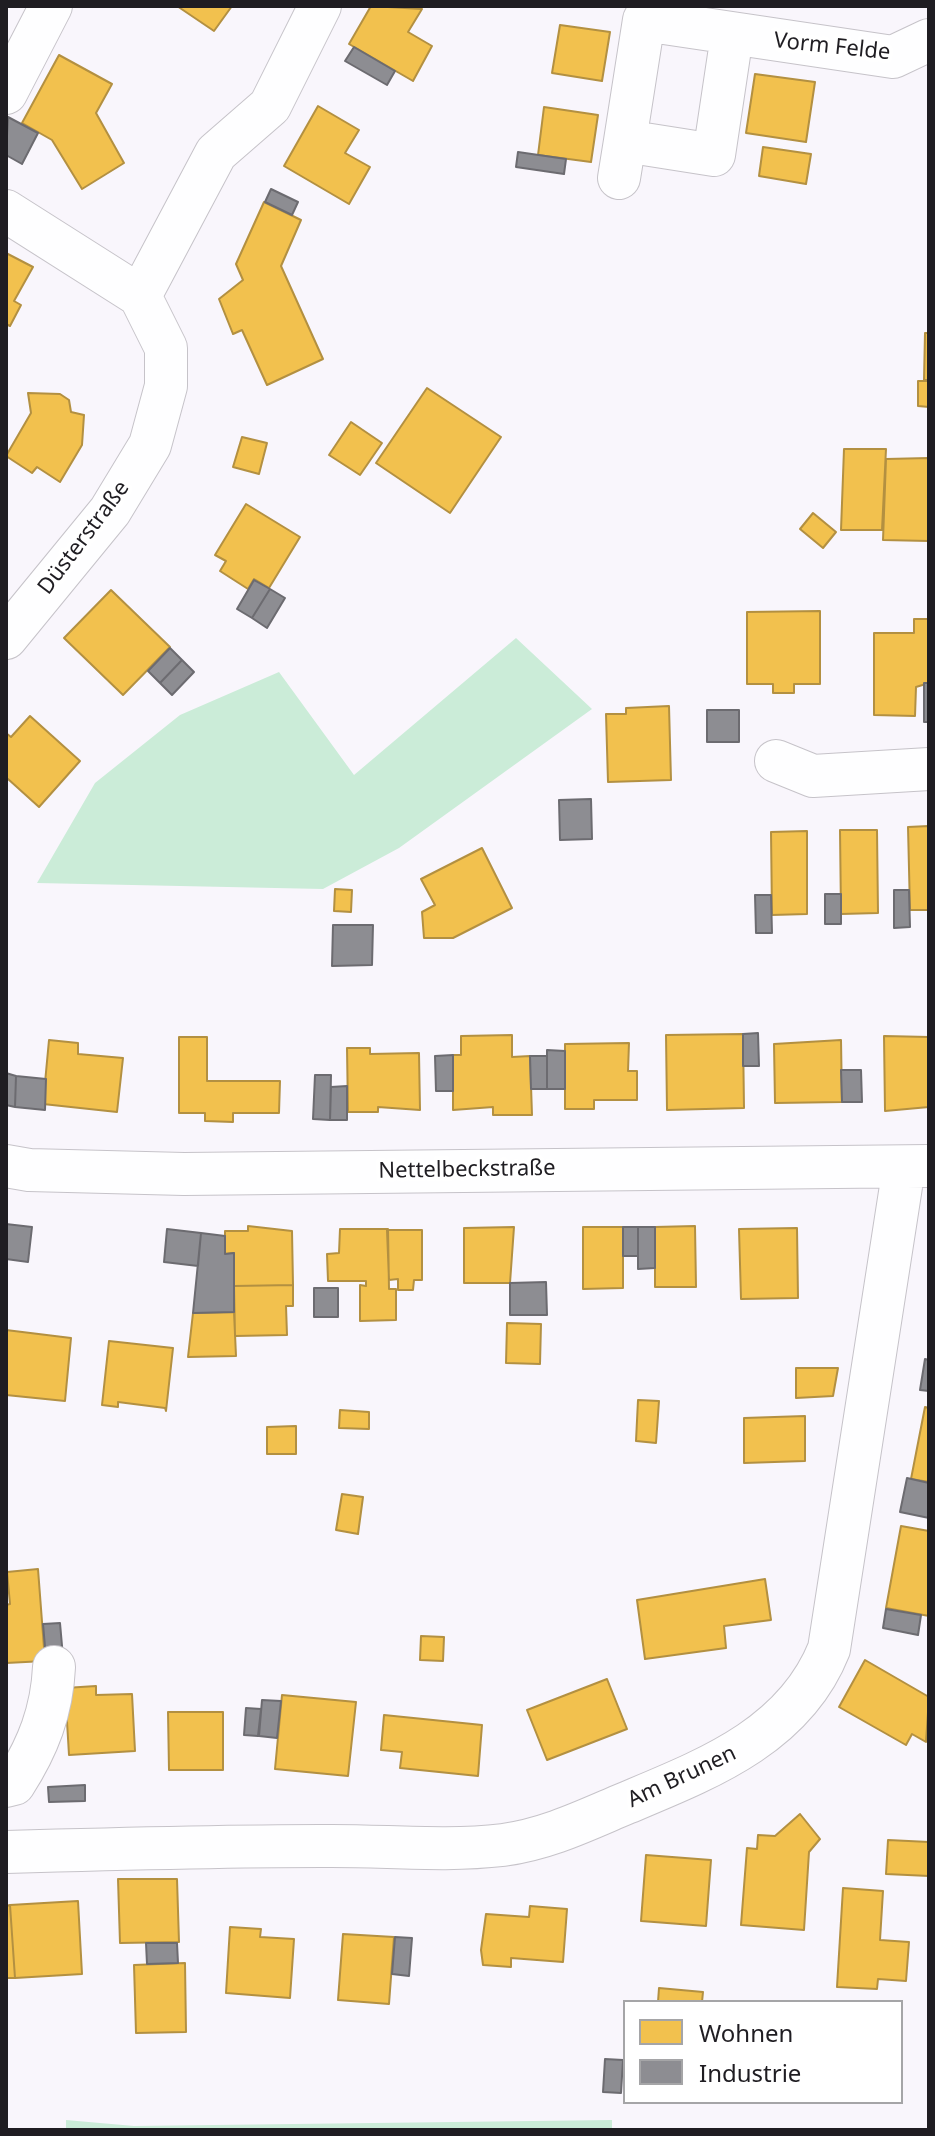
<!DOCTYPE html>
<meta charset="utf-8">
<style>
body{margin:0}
#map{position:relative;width:935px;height:2136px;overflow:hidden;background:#f9f6fc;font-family:"Noto Sans",sans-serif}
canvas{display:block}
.frame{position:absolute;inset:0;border:8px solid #1f1d22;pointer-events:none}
.legend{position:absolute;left:623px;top:2000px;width:280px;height:104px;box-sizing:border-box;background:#fff;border:2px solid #a5a5a7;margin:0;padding:10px 14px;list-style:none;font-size:24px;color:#1f1d22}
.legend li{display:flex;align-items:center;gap:16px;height:40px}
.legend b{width:40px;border:2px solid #a5a5a7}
</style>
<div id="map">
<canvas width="935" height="2136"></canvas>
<div class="frame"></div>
<ul class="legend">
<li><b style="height:22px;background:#f2c14e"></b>Wohnen</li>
<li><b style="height:22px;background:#8d8d92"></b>Industrie</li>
</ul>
</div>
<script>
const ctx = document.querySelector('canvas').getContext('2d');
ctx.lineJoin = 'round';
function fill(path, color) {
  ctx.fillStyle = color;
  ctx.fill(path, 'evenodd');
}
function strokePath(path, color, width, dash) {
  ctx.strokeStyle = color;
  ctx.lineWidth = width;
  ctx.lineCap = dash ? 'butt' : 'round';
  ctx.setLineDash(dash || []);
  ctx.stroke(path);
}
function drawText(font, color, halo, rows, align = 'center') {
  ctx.font = font + ' "Noto Sans",sans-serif';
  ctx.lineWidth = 8;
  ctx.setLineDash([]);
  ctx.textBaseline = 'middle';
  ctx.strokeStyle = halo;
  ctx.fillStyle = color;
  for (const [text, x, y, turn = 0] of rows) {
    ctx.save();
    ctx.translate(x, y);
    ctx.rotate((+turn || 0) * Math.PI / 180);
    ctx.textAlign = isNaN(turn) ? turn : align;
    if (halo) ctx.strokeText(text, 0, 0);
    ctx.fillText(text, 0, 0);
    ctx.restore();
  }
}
fill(new Path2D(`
 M 516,638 L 592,709 L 399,848 L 323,889 L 37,883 L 95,783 L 180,715 L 279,672 L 354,775 Z
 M 66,2120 L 134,2126 L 612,2120 L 612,2130 L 66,2130 Z`), '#cbecd8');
const homes = new Path2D(`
 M 177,6 L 232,6 L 214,31 Z
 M 371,6 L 422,9 L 408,32 L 432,46 L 413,81 L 349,44 Z
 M 560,25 L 610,32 L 602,81 L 552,73 Z
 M 59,55 L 112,84 L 96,113 L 124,163 L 82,189 L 52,140 L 22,123 Z
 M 755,74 L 815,82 L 806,142 L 746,133 Z
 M 318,106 L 359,130 L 345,153 L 370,167 L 349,204 L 284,166 Z
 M 544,107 L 598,115 L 591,162 L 538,155 Z
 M 763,147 L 811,154 L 806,184 L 759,176 Z
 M 264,202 L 301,220 L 281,266 L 323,359 L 267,385 L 242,330 L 233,334 L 219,299 L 243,280 L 236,264 Z
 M 6,253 L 33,267 L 14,301 L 21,305 L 10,326 L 6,324 Z
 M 925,333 L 929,333 L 929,380 L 924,380 Z
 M 918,381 L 929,381 L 929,407 L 918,406 Z
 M 427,388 L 501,437 L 450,513 L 376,463 Z
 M 28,393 L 60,394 L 69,400 L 71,412 L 84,415 L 82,445 L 60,482 L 37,467 L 32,473 L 6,456 L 31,413 Z
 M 351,422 L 382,443 L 360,475 L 329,455 Z
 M 242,437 L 267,443 L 259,474 L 233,467 Z
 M 844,449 L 886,449 L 882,530 L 841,530 Z
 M 929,458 L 929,541 L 883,540 L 886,459 Z
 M 246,504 L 300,537 L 269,588 L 254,579 L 248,589 L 220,571 L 226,561 L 215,555 Z
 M 813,513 L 836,532 L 823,548 L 800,529 Z
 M 111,590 L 170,647 L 123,695 L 64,638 Z
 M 820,611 L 820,684 L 794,684 L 794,693 L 773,693 L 773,684 L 747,684 L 747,612 Z
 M 914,619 L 929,619 L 929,683 L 916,687 L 915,716 L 874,715 L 874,633 L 914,633 Z
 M 669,706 L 671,780 L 608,782 L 606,714 L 626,714 L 626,708 Z
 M 30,716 L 80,761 L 39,807 L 8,779 L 6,781 L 6,733 L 11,737 Z
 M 929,826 L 929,910 L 910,910 L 908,827 Z
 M 840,830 L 877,830 L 878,913 L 841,914 Z
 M 807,831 L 807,914 L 772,915 L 771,832 Z
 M 482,848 L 512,908 L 453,938 L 424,938 L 422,912 L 435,905 L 421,879 Z
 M 335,889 L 352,890 L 351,912 L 334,911 Z
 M 743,1034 L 744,1108 L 667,1110 L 666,1035 Z
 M 512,1035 L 512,1057 L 530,1056 L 532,1115 L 493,1115 L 493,1107 L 453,1110 L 453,1055 L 461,1055 L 461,1036 Z
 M 884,1036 L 929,1037 L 929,1107 L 885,1111 Z
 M 179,1037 L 207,1037 L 207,1081 L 280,1081 L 279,1113 L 233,1113 L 233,1122 L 205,1121 L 205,1113 L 179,1113 Z
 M 49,1040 L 78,1043 L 78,1054 L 123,1058 L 117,1112 L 43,1104 Z
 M 841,1040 L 842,1102 L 775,1103 L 774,1044 Z
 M 629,1043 L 628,1071 L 637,1071 L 637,1100 L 594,1100 L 594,1109 L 565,1109 L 565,1044 Z
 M 347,1048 L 370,1048 L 370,1054 L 419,1053 L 420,1110 L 378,1107 L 378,1112 L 348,1112 Z
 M 248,1226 L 292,1231 L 293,1285 L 234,1286 L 234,1253 L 225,1254 L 225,1231 L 248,1231 Z
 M 695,1226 L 696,1287 L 655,1287 L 655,1227 Z
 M 514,1227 L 510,1283 L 464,1283 L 464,1228 Z
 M 583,1227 L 623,1227 L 623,1288 L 583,1289 Z
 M 797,1228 L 798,1298 L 741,1299 L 739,1229 Z
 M 340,1229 L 388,1229 L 389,1289 L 396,1289 L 396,1320 L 360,1321 L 360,1285 L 366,1286 L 366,1281 L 328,1281 L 327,1254 L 339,1253 Z
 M 387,1230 L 422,1230 L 422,1280 L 414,1280 L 413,1290 L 398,1290 L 398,1279 L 389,1280 Z
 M 293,1285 L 293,1306 L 286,1306 L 287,1335 L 235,1336 L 234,1286 Z
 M 234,1312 L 236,1356 L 188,1357 L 193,1313 Z
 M 507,1323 L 541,1324 L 540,1364 L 506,1363 Z
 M 6,1330 L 71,1338 L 65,1401 L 6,1395 Z
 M 109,1341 L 173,1348 L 166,1411 L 165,1408 L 118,1402 L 118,1407 L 102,1405 Z
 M 796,1368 L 838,1368 L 833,1396 L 796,1398 Z
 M 638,1400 L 659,1401 L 656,1443 L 636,1441 Z
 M 925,1407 L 929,1408 L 929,1482 L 911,1479 Z
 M 340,1410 L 369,1412 L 369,1429 L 339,1428 Z
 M 805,1416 L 805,1461 L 744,1463 L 744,1418 Z
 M 296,1426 L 296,1454 L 267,1454 L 267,1427 Z
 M 342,1494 L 363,1497 L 358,1534 L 336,1530 Z
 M 901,1526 L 929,1531 L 929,1616 L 886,1608 Z
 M 38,1569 L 45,1661 L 6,1663 L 6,1605 L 10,1604 L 7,1572 Z
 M 765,1579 L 771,1620 L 724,1626 L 726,1648 L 645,1659 L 637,1600 Z
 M 421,1636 L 444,1637 L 443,1661 L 420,1660 Z
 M 865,1660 L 929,1697 L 926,1742 L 912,1734 L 906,1745 L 839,1707 Z
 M 607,1679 L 627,1729 L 547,1760 L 527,1710 Z
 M 96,1686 L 96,1695 L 132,1694 L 135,1751 L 69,1755 L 65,1688 Z
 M 282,1695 L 356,1702 L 348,1776 L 275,1769 Z
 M 168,1712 L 223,1712 L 223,1770 L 169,1770 Z
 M 384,1715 L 482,1725 L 478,1776 L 400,1768 L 402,1752 L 381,1750 Z
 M 800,1814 L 820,1839 L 809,1852 L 804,1930 L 741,1925 L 747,1848 L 757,1849 L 758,1835 L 775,1836 Z
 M 888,1840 L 929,1842 L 929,1876 L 886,1874 Z
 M 646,1855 L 711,1860 L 706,1926 L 641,1921 Z
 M 118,1879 L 177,1879 L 179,1942 L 120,1943 Z
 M 843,1888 L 883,1891 L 880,1940 L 909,1942 L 906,1981 L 878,1979 L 877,1989 L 837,1987 Z
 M 78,1901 L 82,1974 L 15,1978 L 10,1905 Z
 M 10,1905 L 15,1978 L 6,1978 L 6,1906 Z
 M 530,1906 L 567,1909 L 563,1962 L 511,1958 L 511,1967 L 483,1965 L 481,1950 L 486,1914 L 529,1917 Z
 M 230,1927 L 261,1929 L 260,1937 L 294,1939 L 290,1998 L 226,1993 Z
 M 343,1934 L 394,1937 L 389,2004 L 338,2000 Z
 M 185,1963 L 186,2032 L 136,2033 L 134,1965 Z
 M 659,1988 L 703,1992 L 702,2002 L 658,2002 Z`);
fill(homes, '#f2c14e');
strokePath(homes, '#b39041', 2);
const industry = new Path2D(`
 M 354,47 L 395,71 L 387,85 L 345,61 Z
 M 8,117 L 38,133 L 22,164 L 6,155 Z
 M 518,152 L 566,159 L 564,174 L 516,167 Z
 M 271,189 L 298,202 L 292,215 L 265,202 Z
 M 254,580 L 270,589 L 252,618 L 237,609 Z
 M 270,589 L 285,598 L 267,628 L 252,618 Z
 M 170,648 L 182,660 L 160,683 L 148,671 Z
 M 182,660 L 194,672 L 172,695 L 160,683 Z
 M 924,683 L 929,683 L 929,722 L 924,722 Z
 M 707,710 L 739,710 L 739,742 L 707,742 Z
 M 591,799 L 592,839 L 560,840 L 559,800 Z
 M 894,890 L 909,890 L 910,927 L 894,928 Z
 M 825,894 L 841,894 L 841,924 L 825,924 Z
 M 755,895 L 771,895 L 772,933 L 756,933 Z
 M 333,925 L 373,925 L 372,965 L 332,966 Z
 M 758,1033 L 759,1066 L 743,1066 L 743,1034 Z
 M 547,1050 L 565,1051 L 565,1089 L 547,1089 Z
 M 453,1055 L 453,1091 L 436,1091 L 435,1056 Z
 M 530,1056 L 547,1056 L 547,1089 L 531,1089 Z
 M 841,1070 L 861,1070 L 862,1102 L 842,1102 Z
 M 6,1073 L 16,1076 L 15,1107 L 6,1105 Z
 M 315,1075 L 331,1075 L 330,1120 L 313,1119 Z
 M 16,1076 L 46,1079 L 45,1110 L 15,1107 Z
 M 347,1086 L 347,1120 L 330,1120 L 331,1087 Z
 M 6,1224 L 32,1227 L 28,1262 L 6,1259 Z
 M 623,1227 L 638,1227 L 638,1256 L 623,1256 Z
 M 638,1227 L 655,1227 L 655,1268 L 638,1269 Z
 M 167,1229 L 201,1233 L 198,1266 L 164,1262 Z
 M 201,1233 L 225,1236 L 225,1254 L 234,1253 L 234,1312 L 193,1313 Z
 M 546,1282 L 547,1315 L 510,1315 L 510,1283 Z
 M 314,1288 L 338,1288 L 338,1317 L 314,1317 Z
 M 925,1359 L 929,1360 L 929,1391 L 920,1390 Z
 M 907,1478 L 929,1483 L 929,1518 L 900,1512 Z
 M 886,1609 L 921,1615 L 918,1635 L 883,1628 Z
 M 60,1623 L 63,1657 L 46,1658 L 43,1624 Z
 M 262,1700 L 281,1701 L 277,1738 L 259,1736 Z
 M 246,1708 L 261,1709 L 258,1736 L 244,1735 Z
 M 85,1785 L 85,1801 L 49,1802 L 48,1787 Z
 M 395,1937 L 412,1938 L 409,1976 L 392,1974 Z
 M 146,1943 L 177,1943 L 178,1963 L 147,1964 Z
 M 605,2059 L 623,2060 L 621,2093 L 603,2092 Z`);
fill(industry, '#8d8d92');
strokePath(industry, '#6c6b70', 2);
const minor = new Path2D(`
 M 732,35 L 714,155 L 625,141 L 644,20 L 893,57 L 929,40
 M 6,93 L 51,6
 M 619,178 L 625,141
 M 6,211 L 140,296 L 166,348 L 166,386 L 150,445 L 110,511 L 6,638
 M 140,296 L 216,153 L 270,106 L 320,6
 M 776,761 L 813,776 L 929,769
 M 6,1166 L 29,1170 L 184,1174 L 929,1166
 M 6,1786 L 14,1784 C 38,1747 52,1711 54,1667
 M 6,1852 C 111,1849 216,1846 321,1846 C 382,1845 443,1852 503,1845 C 547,1839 584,1821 624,1804 C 705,1770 794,1737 829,1649 L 904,1167`);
strokePath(minor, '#c6c3c9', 44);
strokePath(minor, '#fefeff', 42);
drawText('22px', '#1f1d22', '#fff', [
 ["Vorm Felde",832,47,6],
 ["Düsterstraße",84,538,-53],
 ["Nettelbeckstraße",467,1170,-1],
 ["Am Brunen",682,1777,-25]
]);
</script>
